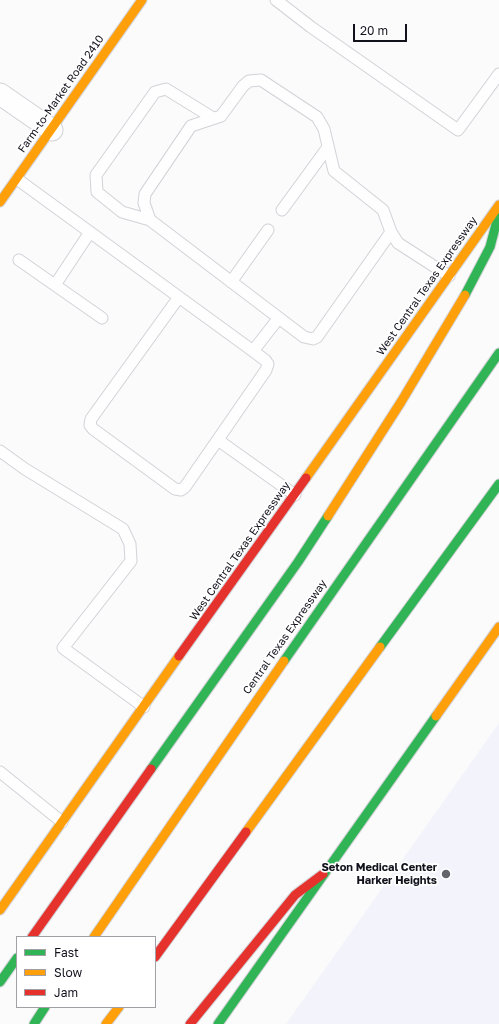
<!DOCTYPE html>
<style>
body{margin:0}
#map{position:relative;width:499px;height:1024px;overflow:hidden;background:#fbfbfb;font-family:"Golos Text",sans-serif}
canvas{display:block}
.legend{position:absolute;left:16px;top:936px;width:140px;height:72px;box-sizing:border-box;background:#fff;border:1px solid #a0a0a5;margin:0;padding:5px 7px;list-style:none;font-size:12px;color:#12121d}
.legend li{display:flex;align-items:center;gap:8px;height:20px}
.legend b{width:20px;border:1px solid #a0a0a5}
.scale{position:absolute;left:353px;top:24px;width:54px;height:18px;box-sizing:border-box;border:2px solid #12121d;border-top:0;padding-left:5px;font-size:12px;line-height:14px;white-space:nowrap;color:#12121d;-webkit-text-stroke:3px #fff;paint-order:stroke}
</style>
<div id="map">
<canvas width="499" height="1024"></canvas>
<ul class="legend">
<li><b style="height:5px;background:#30b455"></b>Fast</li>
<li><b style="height:5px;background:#ff9f0a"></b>Slow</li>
<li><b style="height:5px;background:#e5322d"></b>Jam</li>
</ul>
<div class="scale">20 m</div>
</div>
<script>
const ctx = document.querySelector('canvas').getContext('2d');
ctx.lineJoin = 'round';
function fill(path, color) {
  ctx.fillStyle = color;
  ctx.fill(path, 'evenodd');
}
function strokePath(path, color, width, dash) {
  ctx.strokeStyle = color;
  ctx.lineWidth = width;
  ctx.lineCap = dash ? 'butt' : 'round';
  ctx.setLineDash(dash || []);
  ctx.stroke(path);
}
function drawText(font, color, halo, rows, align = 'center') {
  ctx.font = font + ' "Golos Text",sans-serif';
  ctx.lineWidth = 3.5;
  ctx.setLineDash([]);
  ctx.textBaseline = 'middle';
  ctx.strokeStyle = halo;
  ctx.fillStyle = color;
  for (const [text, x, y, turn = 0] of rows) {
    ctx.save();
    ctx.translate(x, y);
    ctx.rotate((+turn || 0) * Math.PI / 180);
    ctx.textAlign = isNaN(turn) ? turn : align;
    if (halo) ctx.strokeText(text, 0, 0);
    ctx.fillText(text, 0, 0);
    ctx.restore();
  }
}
fill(new Path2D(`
 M 499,723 L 499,1024 L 286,1024 Z`), '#f3f3fc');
const lane = new Path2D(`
 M 276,0 L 311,27 L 458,130 L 499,74
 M 17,179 L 253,351 L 265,360 L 268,364 L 266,370 L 185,487 L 181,490 L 175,489 L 93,429 L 90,425 L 91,419 L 179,297
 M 282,210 L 328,147
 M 150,220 L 122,212 L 97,192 L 96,175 L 155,92 L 166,89 L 213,118
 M 391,232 L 317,337 L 313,339 L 304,337 L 150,220 L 144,203 L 145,194 L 191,126 L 221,116 L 243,86 L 249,81 L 261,80 L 317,117 L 324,129 L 334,171 L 383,210 L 391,232 L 398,243 L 449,276
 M 19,260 L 102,318
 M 231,282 L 268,230
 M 55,285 L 90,232
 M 253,351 L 278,319
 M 218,440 L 295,495
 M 0,451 L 25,469 L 123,529 L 130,544 L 131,561 L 63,648 L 144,707
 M 0,772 L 62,822`);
const street = new Path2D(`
 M 0,94 L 52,130`);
const fast = new Path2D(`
 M 465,295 L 490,247 L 499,213
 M 380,647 L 499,484
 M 284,661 L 499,353
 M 151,769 L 298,562 L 328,516
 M 0,982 L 17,958
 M 34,1024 L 45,1007
 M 218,1024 L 436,716`);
const slow = new Path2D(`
 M 0,202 L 142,0
 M 306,478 L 499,205
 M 328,516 L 401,402 L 465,295
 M 436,716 L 499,627
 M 246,832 L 380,647
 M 0,910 L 179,656
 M 94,937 L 284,661
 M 106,1024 L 119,1007`);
const jam = new Path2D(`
 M 179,656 L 306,478
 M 32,937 L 151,769
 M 155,957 L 246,832
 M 190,1024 L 295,895 L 323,874`);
strokePath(lane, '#d2d2d8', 13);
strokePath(street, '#d2d2d8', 23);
strokePath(fast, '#d2d2d8', 11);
strokePath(slow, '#d2d2d8', 11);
strokePath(jam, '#d2d2d8', 11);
strokePath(lane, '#fefefe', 11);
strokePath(street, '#fefefe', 21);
strokePath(fast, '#30b455', 9);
strokePath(slow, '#ff9f0a', 9);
strokePath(jam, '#e5322d', 9);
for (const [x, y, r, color] of [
 [446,874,5,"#64646b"]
]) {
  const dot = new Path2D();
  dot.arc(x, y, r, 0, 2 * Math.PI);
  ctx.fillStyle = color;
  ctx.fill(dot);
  strokePath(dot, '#fff', 1.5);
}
drawText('11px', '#12121d', '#fff', [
 ["Farm-to-Market Road 2410",61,94,-55],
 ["West Central Texas Expressway",427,286,-55],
 ["West Central Texas Expressway",240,551,-55],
 ["Central Texas Expressway",285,637,-55]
]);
drawText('bold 11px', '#12121d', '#fff', [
 ["Seton Medical Center",437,868],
 ["Harker Heights",437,881]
], 'right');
</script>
